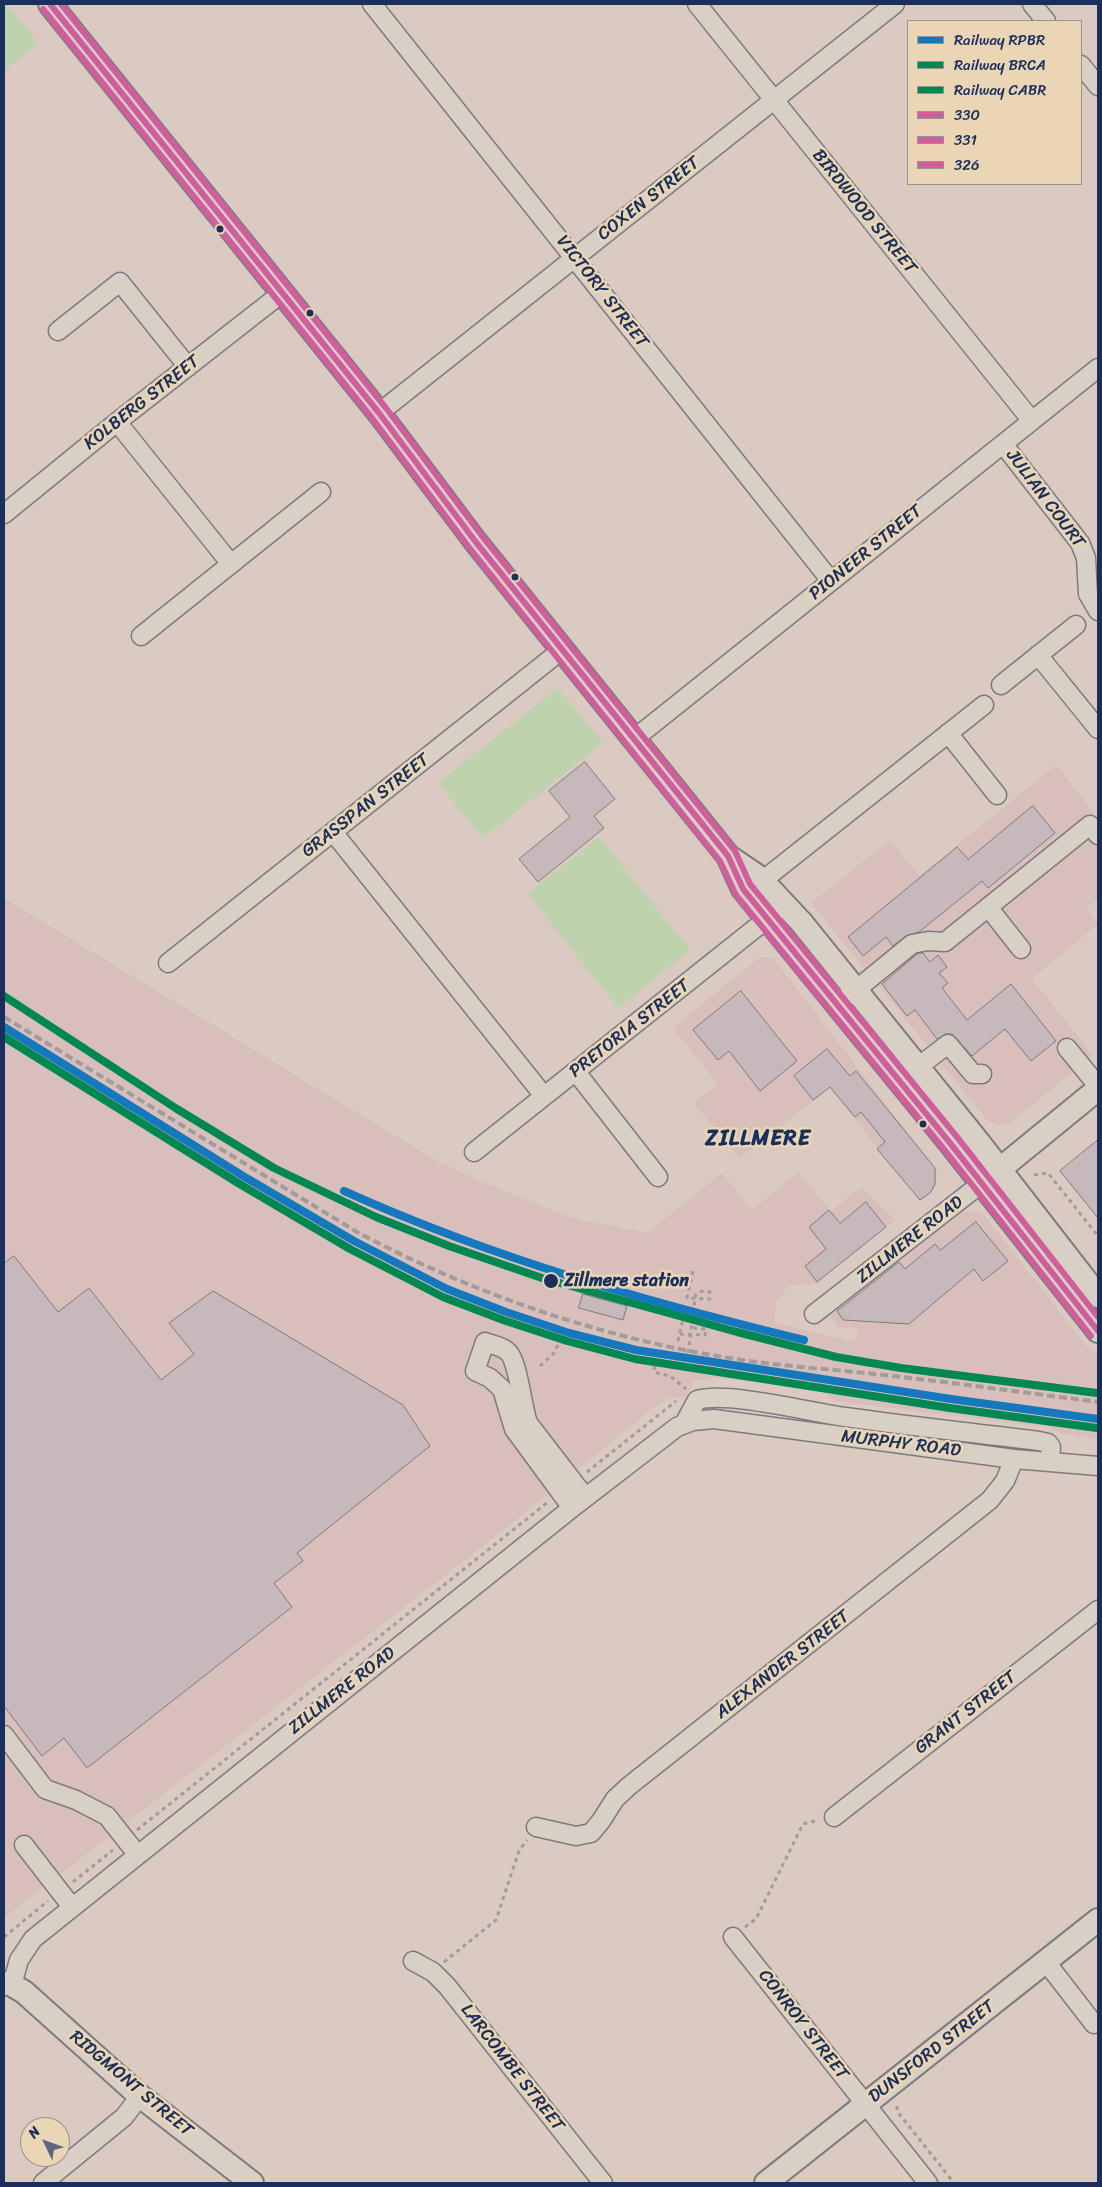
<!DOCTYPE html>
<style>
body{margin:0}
#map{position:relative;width:1102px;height:2187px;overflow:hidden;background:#dacac2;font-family:Sriracha,sans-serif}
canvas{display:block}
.frame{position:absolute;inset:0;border:5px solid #1b2f5e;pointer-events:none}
.legend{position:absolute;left:907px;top:20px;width:175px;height:165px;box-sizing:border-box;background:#ead6b4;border:1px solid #979392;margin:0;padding:6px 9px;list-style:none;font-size:15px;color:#1b2f5e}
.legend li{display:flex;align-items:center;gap:10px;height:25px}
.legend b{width:25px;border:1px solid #979392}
.north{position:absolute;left:20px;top:2117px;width:50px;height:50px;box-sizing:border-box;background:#ead6b4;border:1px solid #979392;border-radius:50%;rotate:312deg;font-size:14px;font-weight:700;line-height:20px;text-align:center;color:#1b2f5e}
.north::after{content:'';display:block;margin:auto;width:18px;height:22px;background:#5e6581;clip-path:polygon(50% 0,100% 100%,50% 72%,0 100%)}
</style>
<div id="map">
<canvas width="1102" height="2187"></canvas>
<div class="frame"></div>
<ul class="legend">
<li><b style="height:6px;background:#1578be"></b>Railway RPBR</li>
<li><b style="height:6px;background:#008752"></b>Railway BRCA</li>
<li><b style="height:6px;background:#008752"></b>Railway CABR</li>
<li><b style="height:6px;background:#d05e9d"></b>330</li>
<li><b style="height:6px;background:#d05e9d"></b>331</li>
<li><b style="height:6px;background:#d05e9d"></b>326</li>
</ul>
<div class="north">N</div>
</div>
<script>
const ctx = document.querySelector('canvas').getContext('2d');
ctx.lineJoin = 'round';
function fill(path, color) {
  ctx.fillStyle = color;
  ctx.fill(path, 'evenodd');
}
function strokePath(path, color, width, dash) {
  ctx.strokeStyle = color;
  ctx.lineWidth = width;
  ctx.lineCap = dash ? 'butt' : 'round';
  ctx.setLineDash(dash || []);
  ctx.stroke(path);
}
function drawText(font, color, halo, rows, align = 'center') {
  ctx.font = font + ' Sriracha,sans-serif';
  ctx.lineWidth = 5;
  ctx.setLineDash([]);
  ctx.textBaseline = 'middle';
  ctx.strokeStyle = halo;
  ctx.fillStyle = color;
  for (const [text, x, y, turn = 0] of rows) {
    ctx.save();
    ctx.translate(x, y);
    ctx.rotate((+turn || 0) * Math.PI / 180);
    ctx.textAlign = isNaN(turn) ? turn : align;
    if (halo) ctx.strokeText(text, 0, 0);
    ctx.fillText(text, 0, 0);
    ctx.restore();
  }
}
fill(new Path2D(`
 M 1056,765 L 1098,818 L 1098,899 L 1086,909 L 1098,924 L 1032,979 L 1093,1055 L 1009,1124 L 999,1126 L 988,1121 L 811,903 L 890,840 L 919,876 Z
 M 4,898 L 430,1157 L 480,1181 L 571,1218 L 647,1233 L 722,1173 L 752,1210 L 798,1172 L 831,1211 L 861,1187 L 895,1220 L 816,1284 L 788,1286 L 776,1303 L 774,1322 L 849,1341 L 856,1338 L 858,1329 L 838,1328 L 830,1316 L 963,1212 L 974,1211 L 984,1215 L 1086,1346 L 1098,1353 L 1098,1439 L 1059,1433 L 1051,1428 L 835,1401 L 819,1390 L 713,1377 L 710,1381 L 694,1380 L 687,1397 L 669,1398 L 652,1409 L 506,1528 L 4,1918 Z
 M 760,957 L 773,958 L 933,1165 L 937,1172 L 936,1186 L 932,1192 L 920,1201 L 830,1088 L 739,1159 L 694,1103 L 718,1084 L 673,1028 Z`), '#d9bfbb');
fill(new Path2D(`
 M 4,4 L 7,4 L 38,43 L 4,71 Z
 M 558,688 L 603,743 L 483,838 L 438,783 Z
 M 599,837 L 690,950 L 618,1008 L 528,894 Z`), '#bed2ad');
const building = new Path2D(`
 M 585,762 L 615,799 L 594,816 L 604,828 L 538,882 L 519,859 L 570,817 L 549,791 Z
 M 1033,806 L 1055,833 L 988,888 L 982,881 L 919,932 L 906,936 L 893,946 L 886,937 L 863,956 L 848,937 L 957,847 L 968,859 Z
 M 923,953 L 930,962 L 938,955 L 947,967 L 939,973 L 948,983 L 942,988 L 967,1020 L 1011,984 L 1056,1041 L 1031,1061 L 1005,1029 L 972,1056 L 952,1034 L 946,1034 L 937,1039 L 915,1010 L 907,1016 L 882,984 L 917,954 Z
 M 741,991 L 797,1061 L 760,1091 L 729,1051 L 718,1060 L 693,1030 Z
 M 827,1049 L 850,1076 L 856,1071 L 935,1168 L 935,1184 L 930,1193 L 920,1200 L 877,1149 L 885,1142 L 861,1112 L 855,1117 L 830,1087 L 813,1100 L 794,1076 Z
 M 1098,1140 L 1098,1218 L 1060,1171 Z
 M 866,1202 L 886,1227 L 817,1282 L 805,1266 L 826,1249 L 809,1227 L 829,1210 L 840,1223 Z
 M 976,1222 L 1008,1261 L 983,1281 L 974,1269 L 909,1324 L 843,1320 L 837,1311 L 899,1262 L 905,1269 L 935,1244 L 940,1250 Z
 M 14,1256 L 58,1312 L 89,1288 L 161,1380 L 194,1354 L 169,1323 L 213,1291 L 403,1405 L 430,1446 L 297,1553 L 303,1561 L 274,1583 L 292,1607 L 87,1768 L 64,1738 L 42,1756 L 4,1706 L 4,1264 Z
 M 583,1294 L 627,1306 L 623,1320 L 579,1308 Z`);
fill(building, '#c7b8bb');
strokePath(building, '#7d7a7f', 1);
const minor = new Path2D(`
 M 372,4 L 831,581
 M 697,4 L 1032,421
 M 1032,4 L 1046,21
 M 1081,65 L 1098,86
 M 58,331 L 120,282 L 188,367
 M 379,413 L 895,4
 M 117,422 L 231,564
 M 1003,444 L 1080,543 L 1086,558 L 1088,594 L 1098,611
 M 4,514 L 117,422 L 282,293
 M 141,636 L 321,492
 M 1038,655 L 1098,729
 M 1001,685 L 1076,625
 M 948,733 L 997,795
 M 634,739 L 1098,368
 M 333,832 L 544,1096
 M 762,881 L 984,705
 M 988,907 L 1021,949
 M 168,963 L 563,649
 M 846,998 L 912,944 L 928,941 L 945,942 L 1090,825 L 1098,835
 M 1067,1048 L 1098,1086
 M 918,1067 L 948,1044 L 973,1074 L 982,1074
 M 576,1072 L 658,1177
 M 474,1152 L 777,911
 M 814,1314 L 982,1183
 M 684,1424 L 697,1400 C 727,1391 810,1412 845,1417 C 909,1426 974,1433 1039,1441 L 1048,1443 L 1051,1447 L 1050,1462
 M 572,1508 L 514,1429 L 502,1389 L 490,1378 L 475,1371 L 485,1342 C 492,1345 501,1346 507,1351 C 518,1359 522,1406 528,1423 L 585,1497
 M 4,1735 L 45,1789 L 76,1800 L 107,1816 L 137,1854
 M 834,1817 L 1098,1610
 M 536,1827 L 576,1836 L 591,1833 L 601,1821 L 615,1799 L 629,1786 L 990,1500 L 1005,1481 L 1014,1459
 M 24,1845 L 72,1907
 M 733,1937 L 928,2183
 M 413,1961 L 433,1972 L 447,1986 L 603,2183
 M 1046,1962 L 1094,2024
 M 12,1985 L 19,1960 L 33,1939 L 572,1508 L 677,1427 L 693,1421 L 714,1419 L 1014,1459 L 1098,1466
 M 43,2183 L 124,2117 L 140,2096`);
const major = new Path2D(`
 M 50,4 L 379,413 L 475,541 L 728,856 L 743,889 L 950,1143 L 1098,1331
 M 728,856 L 759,877 L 801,922 L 980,1144 L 1098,1296
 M 989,1178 L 1098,1089
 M 4,1983 L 12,1985 L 24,1992 L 140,2096 L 252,2183
 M 766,2183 L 1098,1920`);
strokePath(minor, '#7d7a7f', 21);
strokePath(major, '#7d7a7f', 26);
strokePath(new Path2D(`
 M 1034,1175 L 1048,1173 L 1098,1236
 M 693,1271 L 687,1298 L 710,1299 L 710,1292 L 696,1291
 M 680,1334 L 705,1335 L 706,1329 L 692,1328
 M 678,1341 L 684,1314
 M 655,1358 L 654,1372 L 670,1376 L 686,1389
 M 655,1364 L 686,1369
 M 540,1366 L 554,1353 L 563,1335
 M 587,1472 L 676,1401
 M 137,1830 L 548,1502
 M 73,1882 L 113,1850
 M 745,1927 L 756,1919 L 803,1824 L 819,1820
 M 4,1937 L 48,1901
 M 444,1962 L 496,1920 L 519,1851 L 527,1840
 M 897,2106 L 897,2111 L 954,2183`), '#9f9c9b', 3, [4, 4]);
strokePath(minor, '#d8d0c5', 18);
strokePath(major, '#d8d0c5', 22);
strokePath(new Path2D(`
 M 4,1017 L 357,1232 C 470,1292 595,1336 723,1357 C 776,1366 831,1369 884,1375 C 956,1383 1027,1393 1098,1402`), '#9f9c9b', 4, [8, 4]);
strokePath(new Path2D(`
 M 686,1369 L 696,1291`), '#9f9c9b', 3, [4, 4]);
strokePath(new Path2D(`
 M 50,4 L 379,413 L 475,541 L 728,856 L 743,889 L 950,1143 L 1098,1331`), '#d05e9d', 6);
strokePath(new Path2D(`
 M 43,9 L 372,418 L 468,546 L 720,861 L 736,895 L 943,1148 L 1091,1336`), '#d05e9d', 6);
strokePath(new Path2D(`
 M 61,4 L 386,408 L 482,536 L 735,851 L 750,884 L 957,1137 L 1098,1317`), '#d05e9d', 6);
strokePath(new Path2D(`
 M 4,1027 L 243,1176 L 354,1241 L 447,1289 L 506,1312 L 569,1333 L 636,1350 L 951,1399 L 1098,1419
 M 344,1191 C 495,1259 644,1301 804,1340`), '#1578be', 8);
strokePath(new Path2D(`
 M 4,1037 L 238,1183 L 350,1249 L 443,1297 L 503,1320 L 567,1341 L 635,1359 L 950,1408 L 1097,1428`), '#008752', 8);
strokePath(new Path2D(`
 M 4,996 L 177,1109 L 274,1168 L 376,1217 L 449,1246 L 542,1278 L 737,1332 L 836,1357 L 901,1368 L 1097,1393`), '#008752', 8);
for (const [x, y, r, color] of [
 [220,229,4.5,"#1b2f5e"],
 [310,313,4.5,"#1b2f5e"],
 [515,577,4.5,"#1b2f5e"],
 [923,1124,4.5,"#1b2f5e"],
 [551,1281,8,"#1b2f5e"]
]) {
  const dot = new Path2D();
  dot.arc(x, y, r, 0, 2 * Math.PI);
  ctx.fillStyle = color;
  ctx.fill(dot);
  strokePath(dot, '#ead6b4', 2);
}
drawText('18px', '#1b2f5e', '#ead6b4', [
 ["COXEN STREET",649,199,-38],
 ["BIRDWOOD STREET",864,212,51],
 ["VICTORY STREET",602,292,52],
 ["KOLBERG STREET",142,403,-38],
 ["JULIAN COURT",1045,499,53],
 ["PIONEER STREET",866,553,-39],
 ["GRASSPAN STREET",366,806,-38],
 ["PRETORIA STREET",630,1029,-38],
 ["ZILLMERE ROAD",910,1240,-38],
 ["MURPHY ROAD",901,1444,7],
 ["ALEXANDER STREET",783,1665,-38],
 ["ZILLMERE ROAD",342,1691,-38],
 ["GRANT STREET",966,1713,-38],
 ["CONROY STREET",803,2025,52],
 ["DUNSFORD STREET",932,2052,-38],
 ["LARCOMBE STREET",512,2068,52],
 ["RIDGMONT STREET",131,2084,40]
]);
drawText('bold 18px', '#1b2f5e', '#ead6b4', [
 ["Zillmere station",564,1281]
], 'left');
ctx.letterSpacing = '1px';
drawText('bold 22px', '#1b2f5e', '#ead6b4', [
 ["ZILLMERE",758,1139]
]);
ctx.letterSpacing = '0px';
</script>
